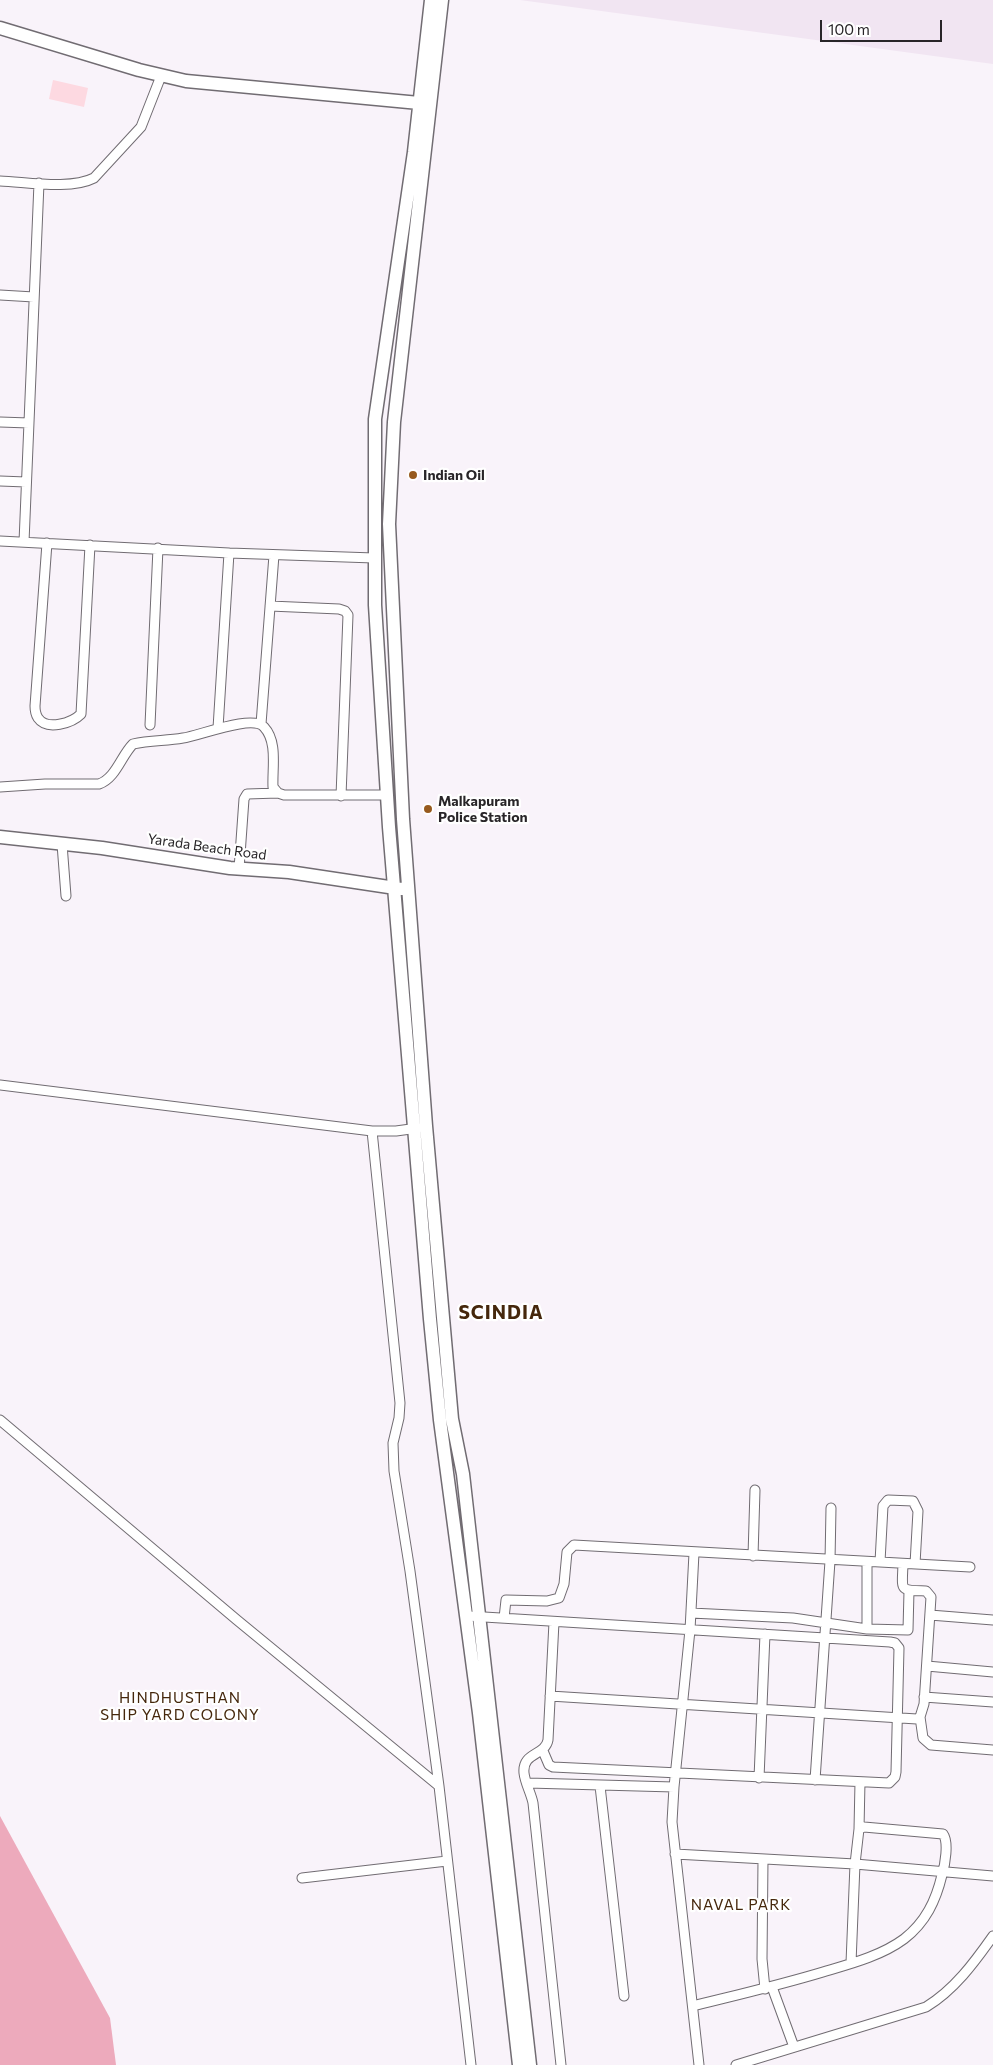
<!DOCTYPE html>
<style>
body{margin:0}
#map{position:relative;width:993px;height:2065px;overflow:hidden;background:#f9f3fa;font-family:Commissioner,sans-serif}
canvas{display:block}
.scale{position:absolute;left:820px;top:20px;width:122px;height:22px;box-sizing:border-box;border:2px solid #282528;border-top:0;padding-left:6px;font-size:15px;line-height:18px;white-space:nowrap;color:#282528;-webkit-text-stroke:4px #fff;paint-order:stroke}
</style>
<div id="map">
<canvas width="993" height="2065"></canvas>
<div class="scale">100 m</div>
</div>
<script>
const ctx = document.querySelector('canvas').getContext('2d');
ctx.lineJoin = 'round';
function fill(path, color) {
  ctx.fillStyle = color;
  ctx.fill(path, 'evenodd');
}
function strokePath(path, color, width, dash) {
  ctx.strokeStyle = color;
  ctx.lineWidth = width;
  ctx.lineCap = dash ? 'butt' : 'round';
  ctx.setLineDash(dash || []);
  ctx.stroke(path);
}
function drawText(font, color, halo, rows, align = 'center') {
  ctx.font = font + ' Commissioner,sans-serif';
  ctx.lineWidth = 4.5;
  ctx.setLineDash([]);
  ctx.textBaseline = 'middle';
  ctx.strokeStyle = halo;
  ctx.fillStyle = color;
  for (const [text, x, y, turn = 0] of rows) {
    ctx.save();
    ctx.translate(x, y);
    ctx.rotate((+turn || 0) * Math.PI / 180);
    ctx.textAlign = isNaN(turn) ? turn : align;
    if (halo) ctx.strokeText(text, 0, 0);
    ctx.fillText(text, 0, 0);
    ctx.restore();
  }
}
fill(new Path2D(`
 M 520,0 L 993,0 L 993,64 Z`), '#f1e5f2');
fill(new Path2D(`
 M 53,80 L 88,88 L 84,107 L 49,99 Z`), '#fdd9e1');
fill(new Path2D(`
 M 0,1816 L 110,2018 L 116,2065 L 0,2065 Z`), '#edaabc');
const street = new Path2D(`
 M 0,181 C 27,182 71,190 94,178 L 141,127 L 161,76
 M 0,295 L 34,297
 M 0,422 L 29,423
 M 0,481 L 26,482
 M 0,541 L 229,553 L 218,728
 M 24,542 L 39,183
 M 47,543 L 35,706 C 35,710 36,715 38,718 C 47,731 72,723 81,714 L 90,545
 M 229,553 L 374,558
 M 270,606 L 339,609 L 345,611 L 348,615 L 341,796
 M 261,724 L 274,555
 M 150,725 L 158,548
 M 0,787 L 45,784 L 99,784 C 116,778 121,756 133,744 C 150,740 166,741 183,738 C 199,736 252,714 264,727 C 278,742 272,768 273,787 L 278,793 L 284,795 L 387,795
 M 62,844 L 66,896
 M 239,869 L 244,799 L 247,794 L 278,793
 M 0,1085 L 372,1131 L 396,1131 L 418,1128
 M 372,1131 L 400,1403 L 399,1418 L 393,1443 L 394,1471 L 410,1571 L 439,1786 L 471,2065
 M 0,1420 L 237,1620 L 439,1786
 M 694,1553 L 690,1630 L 674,1787 L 672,1822 L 699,2065
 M 753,1556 L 755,1490
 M 880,1562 L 883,1506 L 888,1500 L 913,1501 L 918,1511 L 915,1564
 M 691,1613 L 793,1618 L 867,1629 L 908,1630 L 909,1591
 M 930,1615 L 993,1620
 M 468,1616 L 890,1642 L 895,1643 L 899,1648 L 896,1772 L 895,1777 L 889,1783 L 553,1767 L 549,1765 L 543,1751
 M 504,1618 L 506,1600 L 547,1601 L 559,1598 L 564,1584 L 567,1552 L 574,1545 L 970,1567
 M 554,1622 L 548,1740 C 545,1756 522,1752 524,1773 C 525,1783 531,1793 533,1803 L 561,2065
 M 867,1629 L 867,1562
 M 927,1666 L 993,1672
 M 550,1696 L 917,1719 L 920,1717 L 924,1704 L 931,1597 L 926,1591 C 899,1590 902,1592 903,1564
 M 924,1697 L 993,1702
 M 920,1717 L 923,1738 L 931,1745 L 993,1750
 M 759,1778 L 765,1634
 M 815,1780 L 830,1561 L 831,1508
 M 528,1783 L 674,1787
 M 600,1786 L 624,1996
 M 859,1829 L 860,1782
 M 675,1854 L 855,1864 L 993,1876
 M 763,1860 L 762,1959 L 765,1989
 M 302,1878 L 447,1861
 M 772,1987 L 794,2047
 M 693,2006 C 737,1995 780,1985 823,1972 C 850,1964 881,1956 904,1939 C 926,1922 936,1900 942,1875 C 945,1865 949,1842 943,1834 L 864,1827 L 859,1829 L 855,1864 L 851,1963
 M 736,2065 L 926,2007 C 954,1990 974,1963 993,1936`);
const secondary = new Path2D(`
 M 431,0 L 414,152 L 375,419 L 375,605 L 389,827 L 430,1319 L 440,1420 L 479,1713 L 519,2065
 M 442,0 L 394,422 L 389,524 L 403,819 L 426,1126 L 452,1419 L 463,1474 L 530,2065
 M 0,28 L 139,70 L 186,81 L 419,103
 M 0,837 L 102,848 L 230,868 L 289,872 L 402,889`);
strokePath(street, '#716c72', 11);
strokePath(secondary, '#716c72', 15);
strokePath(street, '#fff', 9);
strokePath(secondary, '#fff', 12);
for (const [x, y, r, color] of [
 [413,475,5,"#975a1e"],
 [428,809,5,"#975a1e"]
]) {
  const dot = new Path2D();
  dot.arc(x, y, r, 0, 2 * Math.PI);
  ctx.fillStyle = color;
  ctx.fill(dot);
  strokePath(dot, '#fff', 2);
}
drawText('bold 14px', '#282528', '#fff', [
 ["Indian Oil",423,475],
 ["Malkapuram",438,801],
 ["Police Station",438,817]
], 'left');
drawText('14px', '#282528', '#fff', [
 ["Yarada Beach Road",207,847,8]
]);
ctx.letterSpacing = '1px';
drawText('15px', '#45270c', '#fff', [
 ["HINDHUSTHAN",180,1698],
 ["SHIP YARD COLONY",180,1715],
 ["NAVAL PARK",741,1905]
]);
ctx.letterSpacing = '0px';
ctx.letterSpacing = '1px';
drawText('bold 19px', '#45270c', '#fff', [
 ["SCINDIA",501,1313]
]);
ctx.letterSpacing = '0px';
</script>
